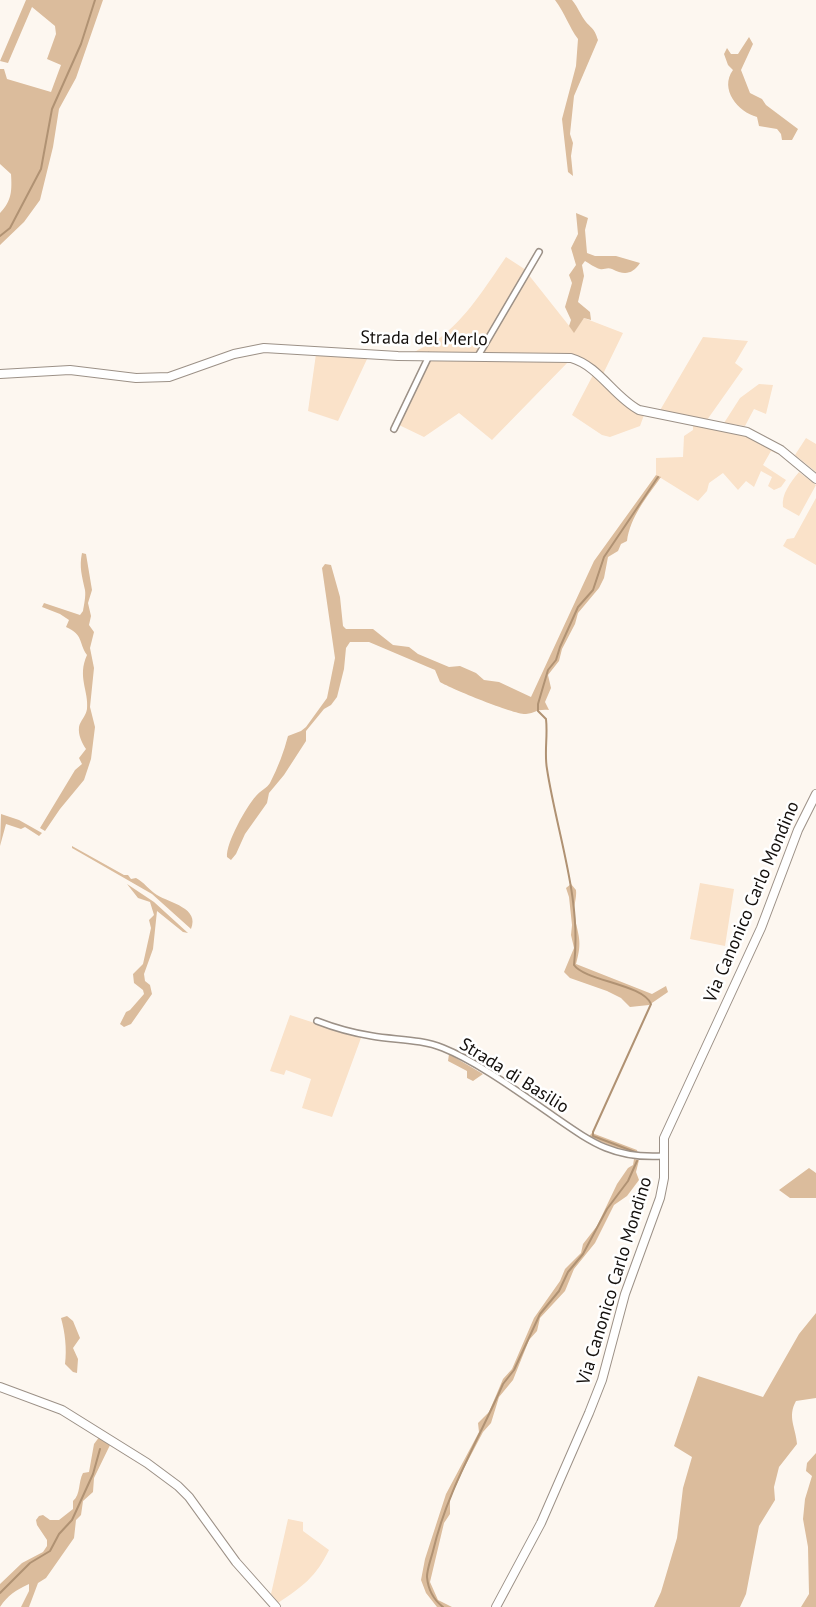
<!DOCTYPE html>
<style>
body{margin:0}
canvas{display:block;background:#fdf7f0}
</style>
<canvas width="816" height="1607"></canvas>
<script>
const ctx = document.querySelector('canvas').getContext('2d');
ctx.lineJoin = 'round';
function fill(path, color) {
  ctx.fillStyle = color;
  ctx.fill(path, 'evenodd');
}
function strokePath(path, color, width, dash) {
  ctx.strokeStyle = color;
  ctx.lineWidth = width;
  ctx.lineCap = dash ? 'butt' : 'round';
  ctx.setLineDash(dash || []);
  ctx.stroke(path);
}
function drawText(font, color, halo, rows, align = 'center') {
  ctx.font = font + ' "PT Sans",sans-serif';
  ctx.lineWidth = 5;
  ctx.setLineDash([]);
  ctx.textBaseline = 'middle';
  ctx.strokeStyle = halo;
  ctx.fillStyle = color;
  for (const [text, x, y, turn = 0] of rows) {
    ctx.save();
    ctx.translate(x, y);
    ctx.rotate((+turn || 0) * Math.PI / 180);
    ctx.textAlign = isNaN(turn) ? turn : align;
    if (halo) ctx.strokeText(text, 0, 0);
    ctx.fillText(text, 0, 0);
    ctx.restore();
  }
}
fill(new Path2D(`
 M 506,257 L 526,270 L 477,353 L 413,353 C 420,348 430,345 437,340 C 466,319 486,286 506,257 Z
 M 528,274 L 574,332 L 584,318 L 623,333 L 604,372 L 605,378 L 586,361 L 572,355 L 482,353 Z
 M 703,337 L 748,341 L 735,363 L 743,369 L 707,420 L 659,412 Z
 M 316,354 L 368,357 L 338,421 L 308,411 Z
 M 431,359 L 569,361 L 492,440 L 459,413 L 424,437 L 399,425 Z
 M 593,375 L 619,401 L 644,415 L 640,426 L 610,437 L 602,435 L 572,415 Z
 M 759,384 L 773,385 L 766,414 L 754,409 L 745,426 L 724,423 L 740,398 Z
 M 693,423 C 730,430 754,435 785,457 L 771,451 L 763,465 L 786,480 L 781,487 L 774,490 L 768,486 L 772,477 L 761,471 L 754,487 L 746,481 L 738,490 L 723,473 L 709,483 L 707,491 L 698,501 L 656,475 L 656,458 L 683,457 L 684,436 L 693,430 Z
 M 806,438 L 816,444 L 816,472 L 795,455 Z
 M 799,472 L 816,485 L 799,516 L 783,507 C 781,494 791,482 799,472 Z
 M 816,498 L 816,565 L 783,546 L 787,539 L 794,538 Z
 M 700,883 L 734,889 L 725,946 L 690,939 Z
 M 290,1015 L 361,1038 L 332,1117 L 302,1108 L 311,1079 L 286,1070 L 284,1075 L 270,1071 Z
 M 288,1519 L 303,1522 L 303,1531 L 329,1550 C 316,1577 302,1587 278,1603 L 271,1594 Z`), '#fae2c9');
fill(new Path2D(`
 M 26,0 L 103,0 L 76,78 L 59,109 L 53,147 L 40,200 L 24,222 L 0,245 L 0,213 C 12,201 12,190 11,174 L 0,164 L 0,69 L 4,69 L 7,79 L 51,92 L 61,65 L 47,59 L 56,34 L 55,26 L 32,7 L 8,63 L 0,61 Z
 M 555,0 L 572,0 C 578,7 581,16 586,22 C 593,30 594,28 598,40 L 574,96 L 570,134 L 573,143 L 571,156 L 573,176 L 568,172 L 562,119 L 576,66 L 578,39 C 569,27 565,13 555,0 Z
 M 749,37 L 753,44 L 741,70 L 750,93 L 762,99 L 766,105 L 798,129 L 792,140 L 782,140 L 781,134 L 777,129 L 759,126 L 757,117 C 738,112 719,89 733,70 L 728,65 L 724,54 L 727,48 L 731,54 L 738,54 Z
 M 576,213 L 588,218 L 585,230 L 587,253 L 595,256 L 616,256 L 640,263 C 632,275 624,275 612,269 C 607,267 604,270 600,269 C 595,268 589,263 585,261 L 582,265 L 584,276 L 578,302 L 590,312 L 591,320 L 584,318 L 574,333 L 569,326 L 571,320 L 565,307 L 572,283 L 569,275 L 576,265 L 571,248 L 578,234 Z
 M 656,475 L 661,477 C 647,497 630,517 627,541 L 621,544 L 618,551 L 608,557 L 604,578 L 599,588 L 578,613 L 575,624 L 562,649 L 559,661 L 548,675 L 551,688 L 545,702 L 549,710 C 536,709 536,713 526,714 C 515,715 452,689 440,682 L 435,670 L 369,642 L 350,642 L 346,648 L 344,669 L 337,697 L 331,705 L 324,709 L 306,731 L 306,741 L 284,775 L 269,793 L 267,803 L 245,834 L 236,854 L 231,860 L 227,857 C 226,843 246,807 256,796 C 260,791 267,788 270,783 C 278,767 284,752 288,736 L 301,731 L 306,727 L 327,698 L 335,658 L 322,568 L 325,564 L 331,565 L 340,597 L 343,626 L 346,629 L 373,629 L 393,645 L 409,647 L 418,654 L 449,667 L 460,666 L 476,673 L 484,680 L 499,682 L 531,697 L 594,561 Z
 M 82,553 L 86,554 L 92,590 L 88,603 L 91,616 L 89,625 L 94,632 L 90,648 L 94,668 L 90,707 L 95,727 L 91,759 L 84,780 L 60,809 L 45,831 L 40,828 L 75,770 L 82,764 L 79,758 L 86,749 C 82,743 78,735 79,727 C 80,721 86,716 87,709 C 89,691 77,677 87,655 C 78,642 84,635 66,627 L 69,620 L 60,614 L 42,607 L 44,603 L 80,615 L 83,611 C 84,605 86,596 85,590 C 82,576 79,567 82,553 Z
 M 1,814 L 19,820 L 42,833 L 39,836 L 25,827 L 21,829 L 6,824 L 0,846 Z
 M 72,846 L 124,875 L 128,875 L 131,879 L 136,878 C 144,882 149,890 157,895 C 170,903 200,908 191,929 L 152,894 L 72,848 Z
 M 127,884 L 154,902 L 188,933 L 183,932 L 157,911 L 153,949 L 144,974 L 145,981 L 150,985 L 152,994 L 131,1024 L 124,1027 L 120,1024 L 126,1012 L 130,1010 L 144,994 L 143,990 L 134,983 L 133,974 L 143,964 L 151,928 L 149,920 L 154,915 L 150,902 L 138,898 Z
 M 571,884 L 576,890 C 577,898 573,908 574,913 C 578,936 583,940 576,964 L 652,994 L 666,986 L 668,992 L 649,1005 L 630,1007 L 621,998 L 607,991 L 570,978 L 564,972 L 574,948 L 571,935 L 572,925 L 569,897 L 566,888 Z
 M 449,1054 L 483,1074 L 473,1081 L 467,1078 L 467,1071 L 448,1061 Z
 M 592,1133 L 637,1150 L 638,1154 L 619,1150 L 589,1136 Z
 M 634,1159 L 639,1160 L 636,1172 L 639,1180 L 627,1196 L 614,1205 L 595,1243 L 574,1269 L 565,1291 L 540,1318 L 537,1331 L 529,1340 L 513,1380 L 499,1397 L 491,1423 L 483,1432 L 463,1470 L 450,1499 L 450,1514 L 444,1523 L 430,1582 L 438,1600 L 452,1607 L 437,1607 L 426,1593 L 421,1580 L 425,1559 L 446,1494 L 479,1432 L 478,1423 L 489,1412 L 503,1379 L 512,1369 L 534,1318 L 560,1281 L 565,1269 L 581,1253 L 583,1244 L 597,1226 L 617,1184 L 628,1168 L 633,1165 Z
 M 809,1168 L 816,1173 L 816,1198 L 790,1198 L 779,1190 Z
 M 816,1313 L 816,1398 L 796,1401 C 787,1417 796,1428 797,1444 L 779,1467 L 774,1487 L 775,1500 L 759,1526 L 746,1594 L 740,1607 L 654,1607 L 661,1592 L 677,1538 L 683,1488 L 692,1457 L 674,1446 L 698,1376 L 763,1397 L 799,1334 Z
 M 67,1316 L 73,1321 L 80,1338 L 73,1348 L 78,1359 L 77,1373 L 73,1372 L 65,1364 C 67,1349 65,1332 61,1318 Z
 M 100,1436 L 111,1443 L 94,1478 L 93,1492 L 83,1501 L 81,1515 L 76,1520 L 74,1538 L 46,1578 L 38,1583 L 29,1607 L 21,1607 L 29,1591 L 29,1584 C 16,1590 8,1595 0,1607 L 0,1584 L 22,1563 L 43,1552 L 47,1546 L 47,1540 L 37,1525 L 36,1520 L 39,1516 L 43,1515 L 50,1520 L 59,1520 L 73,1509 L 73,1501 C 81,1494 78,1482 83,1473 L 89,1472 L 94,1444 Z
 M 816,1453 L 816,1607 L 801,1607 L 809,1594 L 808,1547 L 803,1519 L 805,1499 L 812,1476 L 806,1471 L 807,1463 Z`), '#dbbc9c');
strokePath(new Path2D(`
 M 0,236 L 10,228 L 41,169 L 52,109 L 81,44 L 95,0
 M 635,1152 L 593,1136 L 593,1132 L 651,1004 C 643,984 585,981 574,965 C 582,899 557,834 547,769 C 544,752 548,736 546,719 L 538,711 L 538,704 L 548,670 L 556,660 L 560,647 L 578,607 L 593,590 L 604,557 L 658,477
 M 0,1593 L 30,1563 L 50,1551 L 59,1534 L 72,1520 L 93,1474 L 100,1449
 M 443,1607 C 434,1600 428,1589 427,1577 C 427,1569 431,1559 433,1551 C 447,1491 478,1441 503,1384 L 514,1370 L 540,1314 L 559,1291 L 568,1272 L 583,1254 L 607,1209 L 628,1181 L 637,1161`), '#b09273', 2);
const street = new Path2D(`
 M 478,356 L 539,252
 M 394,429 L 429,356
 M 317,1021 C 335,1028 353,1033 372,1036 C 395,1040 421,1039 443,1048 C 478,1062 520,1093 552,1115 C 591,1142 613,1159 663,1156`);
const secondary = new Path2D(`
 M 0,374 L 70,370 L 136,378 L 169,377 L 234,354 L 264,348 L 398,356 L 571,358 C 599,366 614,397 639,410 L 747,432 L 781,450 L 816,479
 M 0,1387 L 62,1410 L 147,1463 L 178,1486 L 189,1497 L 236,1562 L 276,1607
 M 496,1607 L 541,1523 L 589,1413 L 602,1380 L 625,1294 L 660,1198 L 664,1178 L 664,1138 L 761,928 L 798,830 L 816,794`);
strokePath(street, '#9c9187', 8);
strokePath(secondary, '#9c9187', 10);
strokePath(street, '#fff', 5);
strokePath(secondary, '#fff', 8);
drawText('18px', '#130f0c', '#fff', [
 ["Strada del Merlo",424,339,1],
 ["Via Canonico Carlo Mondino",752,902,-67],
 ["Strada di Basilio",514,1076,32],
 ["Via Canonico Carlo Mondino",615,1281,-73]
]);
</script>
